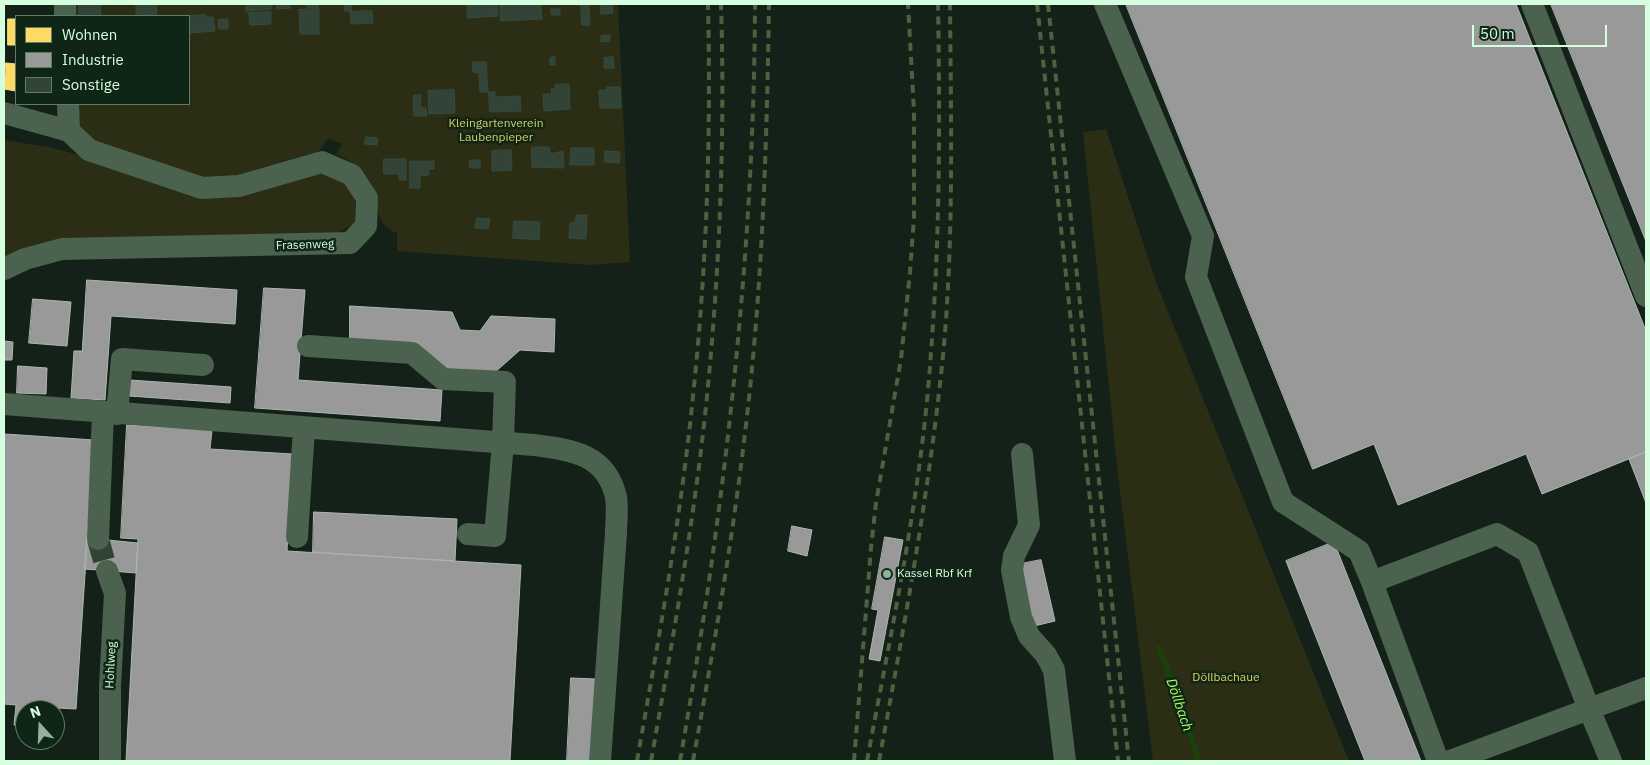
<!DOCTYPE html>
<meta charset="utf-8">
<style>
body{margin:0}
#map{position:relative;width:1650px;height:765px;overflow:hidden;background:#142118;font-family:"IBM Plex Sans",sans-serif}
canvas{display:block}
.frame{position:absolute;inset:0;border:5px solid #d5ffde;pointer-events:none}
.legend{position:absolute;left:15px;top:15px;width:175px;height:90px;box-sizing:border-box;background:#0f2616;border:1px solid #5e7d66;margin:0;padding:6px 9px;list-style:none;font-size:15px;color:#d5ffde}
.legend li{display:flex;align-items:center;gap:10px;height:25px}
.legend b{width:25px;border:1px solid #5e7d66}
.north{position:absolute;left:15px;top:700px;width:50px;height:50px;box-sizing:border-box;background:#0f2616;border:1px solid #5e7d66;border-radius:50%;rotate:340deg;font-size:14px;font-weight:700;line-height:20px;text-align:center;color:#d5ffde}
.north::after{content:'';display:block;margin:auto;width:18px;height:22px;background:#91b199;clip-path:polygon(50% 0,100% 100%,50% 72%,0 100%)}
.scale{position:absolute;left:1472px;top:25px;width:135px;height:22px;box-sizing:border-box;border:2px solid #d5ffde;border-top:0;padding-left:6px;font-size:15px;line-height:18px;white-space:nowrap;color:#d5ffde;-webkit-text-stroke:4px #0f2616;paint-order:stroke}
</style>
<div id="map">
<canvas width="1650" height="765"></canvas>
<div class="frame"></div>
<ul class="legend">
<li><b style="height:14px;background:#ffd966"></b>Wohnen</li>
<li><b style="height:14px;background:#999"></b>Industrie</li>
<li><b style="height:14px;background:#324338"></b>Sonstige</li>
</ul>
<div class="north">N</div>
<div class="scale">50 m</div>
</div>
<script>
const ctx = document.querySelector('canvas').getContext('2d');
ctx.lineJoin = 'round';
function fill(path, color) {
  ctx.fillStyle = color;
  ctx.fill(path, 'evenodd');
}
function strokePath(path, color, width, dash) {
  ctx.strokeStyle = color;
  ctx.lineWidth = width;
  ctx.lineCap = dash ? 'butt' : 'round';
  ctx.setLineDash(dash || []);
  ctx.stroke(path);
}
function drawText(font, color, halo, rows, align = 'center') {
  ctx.font = font + ' "IBM Plex Sans",sans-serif';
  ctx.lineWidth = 5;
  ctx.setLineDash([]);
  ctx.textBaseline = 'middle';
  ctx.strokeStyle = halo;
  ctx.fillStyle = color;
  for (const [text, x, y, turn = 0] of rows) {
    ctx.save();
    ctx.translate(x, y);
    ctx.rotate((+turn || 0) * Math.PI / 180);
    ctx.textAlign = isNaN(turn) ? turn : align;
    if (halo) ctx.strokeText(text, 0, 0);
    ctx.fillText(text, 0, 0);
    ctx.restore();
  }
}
fill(new Path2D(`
 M 73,4 L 618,4 L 630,262 L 590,265 L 397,251 L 397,233 C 371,224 380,197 367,177 C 359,166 348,160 336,154 L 342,144 L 328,138 L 319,151 L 234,176 L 204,179 L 91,141 L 76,121 L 75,104 L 189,104 L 189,16 L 73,16 Z
 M 1106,129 L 1156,282 L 1349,761 L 1153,761 L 1117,466 L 1083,132 Z
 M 4,140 L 49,147 L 90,158 L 202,195 L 315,171 L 342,177 L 355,197 L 355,223 L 330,237 L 4,258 Z`), '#2b2e14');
const homes = new Path2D(`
 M 8,19 L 16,19 L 16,45 L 8,45 Z
 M 6,63 L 16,64 L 16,91 L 4,89 Z`);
fill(homes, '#ffd966');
strokePath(homes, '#f2e48a', 1);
const industry = new Path2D(`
 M 1126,4 L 1516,4 L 1646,331 L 1646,452 L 1542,494 L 1526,454 L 1398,505 L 1374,444 L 1313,469 Z
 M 1551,4 L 1646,4 L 1646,241 Z
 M 87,280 L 237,290 L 235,324 L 111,316 L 105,400 L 71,398 L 74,351 L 82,351 Z
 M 264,288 L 305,290 L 298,380 L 442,390 L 440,421 L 255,408 Z
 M 33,299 L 71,302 L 67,346 L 29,343 Z
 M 350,306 L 452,312 L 460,330 L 480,331 L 491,316 L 555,319 L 554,352 L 520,350 L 494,373 L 443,371 L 350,344 Z
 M 4,341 L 13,342 L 12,360 L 4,360 Z
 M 18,366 L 47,368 L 46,394 L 17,393 Z
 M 130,380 L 231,387 L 230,403 L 129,396 Z
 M 127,425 L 212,430 L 210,449 L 292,454 L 287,551 L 521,565 L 510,761 L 126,761 L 138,539 L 121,538 Z
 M 5,434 L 94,440 L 76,709 L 59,708 L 58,728 L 55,728 L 55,710 L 25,710 L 25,726 L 14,725 L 16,705 L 4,704 Z
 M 1646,452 L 1646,503 L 1629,459 Z
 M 314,512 L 457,519 L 455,561 L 313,552 Z
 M 792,526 L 812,530 L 807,556 L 788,551 Z
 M 885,537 L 903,540 L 880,661 L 869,659 L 878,610 L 872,609 Z
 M 87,538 L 138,543 L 136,573 L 85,569 Z
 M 1334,542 L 1421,761 L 1365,761 L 1286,561 Z
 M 1041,560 L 1055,621 L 1030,627 L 1016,565 Z
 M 571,678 L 597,679 L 593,761 L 567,761 Z`);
fill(industry, '#999');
strokePath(industry, '#abb8ae', 1);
strokePath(new Path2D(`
 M 1159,648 L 1179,699 L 1199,761`), '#19410c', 5.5);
const building = new Path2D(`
 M 79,4 L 100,4 L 101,15 L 79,16 Z
 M 143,4 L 156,4 L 157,14 L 136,15 L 136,5 Z
 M 246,4 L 271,4 L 272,9 L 246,11 Z
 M 277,4 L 290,4 L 291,8 L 277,9 Z
 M 306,4 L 318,4 L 318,8 L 307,8 Z
 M 345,4 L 367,4 L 351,5 L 352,11 L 345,11 Z
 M 467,4 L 497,4 L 498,16 L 468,18 Z
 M 500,4 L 541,4 L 542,19 L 501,21 Z
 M 581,4 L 589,4 L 590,25 L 582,25 Z
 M 601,4 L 612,4 L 613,13 L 601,14 Z
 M 319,9 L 319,34 L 300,34 L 299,10 Z
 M 551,9 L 560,9 L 560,15 L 552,15 Z
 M 372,11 L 373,23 L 351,24 L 350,12 Z
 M 271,12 L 271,24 L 250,25 L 249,13 Z
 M 206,15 L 205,17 L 213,17 L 215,31 L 189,33 L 189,16 L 185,16 Z
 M 228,19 L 228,29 L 219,29 L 218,20 Z
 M 610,35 L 610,41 L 601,42 L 601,36 Z
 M 555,57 L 555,65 L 550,65 L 550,58 Z
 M 613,57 L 614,68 L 604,68 L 604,58 Z
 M 473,62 L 486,62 L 488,92 L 480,92 L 479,73 L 473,72 Z
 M 569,84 L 570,109 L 544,111 L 543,94 L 552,94 L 551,89 L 556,89 L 555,85 Z
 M 607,87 L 620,87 L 621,108 L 600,108 L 599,90 L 607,90 Z
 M 454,90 L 455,113 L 429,114 L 428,91 Z
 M 489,92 L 495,92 L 495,97 L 520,96 L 521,111 L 490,112 Z
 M 414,95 L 421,95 L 420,108 L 426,108 L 427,116 L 414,116 Z
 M 366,137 L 378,138 L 377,145 L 365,144 Z
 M 532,147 L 549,147 L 550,154 L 563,151 L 564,168 L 532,167 Z
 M 571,148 L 594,148 L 594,165 L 570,165 Z
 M 511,150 L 512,170 L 492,171 L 492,151 Z
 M 605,151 L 620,152 L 619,163 L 605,162 Z
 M 384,159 L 406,159 L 406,180 L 399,180 L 399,174 L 384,174 Z
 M 470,160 L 480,160 L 480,168 L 470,168 Z
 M 410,161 L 434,161 L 434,169 L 429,169 L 429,175 L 420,176 L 420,188 L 410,188 Z
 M 577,215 L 587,215 L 586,239 L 569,238 L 570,223 L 574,223 Z
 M 477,218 L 490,219 L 488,229 L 475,228 Z
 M 514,221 L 540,222 L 539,240 L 513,238 Z`);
fill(building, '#324338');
strokePath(building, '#364b3c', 1);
strokePath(new Path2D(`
 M 98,539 L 107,571`), '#314236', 22, [22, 11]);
strokePath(new Path2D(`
 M 65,4 L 65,16
 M 1105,4 L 1203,236 L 1196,277 L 1283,502 L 1359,551 L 1372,582 L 1497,534 L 1528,552 L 1589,709 L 1646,688
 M 1532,4 L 1646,296
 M 4,113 L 69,131
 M 4,269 L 25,259 L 62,249 L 350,243 L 366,226 L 367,198 L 352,175 L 322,162 L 239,186 L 202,188 L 89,150 L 69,131 L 68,104
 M 308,346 L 412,353 L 443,379 L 505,382 L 503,443 L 495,536 L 468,534
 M 4,404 L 534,445 C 572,450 606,454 616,497 C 618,508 616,522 616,533 L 600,761
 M 117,414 L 122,359 L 203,365
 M 1022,454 L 1029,525 L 1014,556 L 1012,570 L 1021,617 L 1029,636 L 1046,655 L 1054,670 L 1065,761
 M 297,537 L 304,428
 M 98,539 L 103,413
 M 107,571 L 115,593 L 110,686 L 110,761
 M 1372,582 L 1438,761
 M 1450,761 L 1589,709 L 1611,761`), '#4a624e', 22);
strokePath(new Path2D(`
 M 1037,4 L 1118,761
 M 1048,4 L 1129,761
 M 637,761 C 659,637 682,512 694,386 C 707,260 711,131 708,4
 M 651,761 C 673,637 696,512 708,386 C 720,260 725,131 721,4
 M 680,761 C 724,511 754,258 755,4
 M 693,761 C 715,641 736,520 749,398 C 763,267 767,135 769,4
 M 854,761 L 871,548 L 876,503 L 901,359 L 910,272 L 914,218 L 914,111 L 908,4
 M 867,761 C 892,626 922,490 931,352 C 940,236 940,120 938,4
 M 879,761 C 904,627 929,493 943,356 C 954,239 951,121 950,4`), '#4e613f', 4, [8, 6]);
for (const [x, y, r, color] of [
 [887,574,5,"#91b199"]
]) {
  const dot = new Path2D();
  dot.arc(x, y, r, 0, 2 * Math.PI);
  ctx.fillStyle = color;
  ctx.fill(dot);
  strokePath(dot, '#0f2616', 2);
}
drawText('12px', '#dfcc61', '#0f2616', [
 ["Kleingartenverein",496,124],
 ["Laubenpieper",496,138],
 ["Döllbachaue",1226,678]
]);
drawText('12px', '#d5ffde', '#0f2616', [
 ["Frasenweg",305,245,-2],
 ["Hohlweg",111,665,-87]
]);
drawText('12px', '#d5ffde', '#0f2616', [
 ["Kassel Rbf Krf",897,574]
], 'left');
drawText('italic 14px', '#a7fe64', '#0f2616', [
 ["Döllbach",1179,705,71]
]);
</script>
